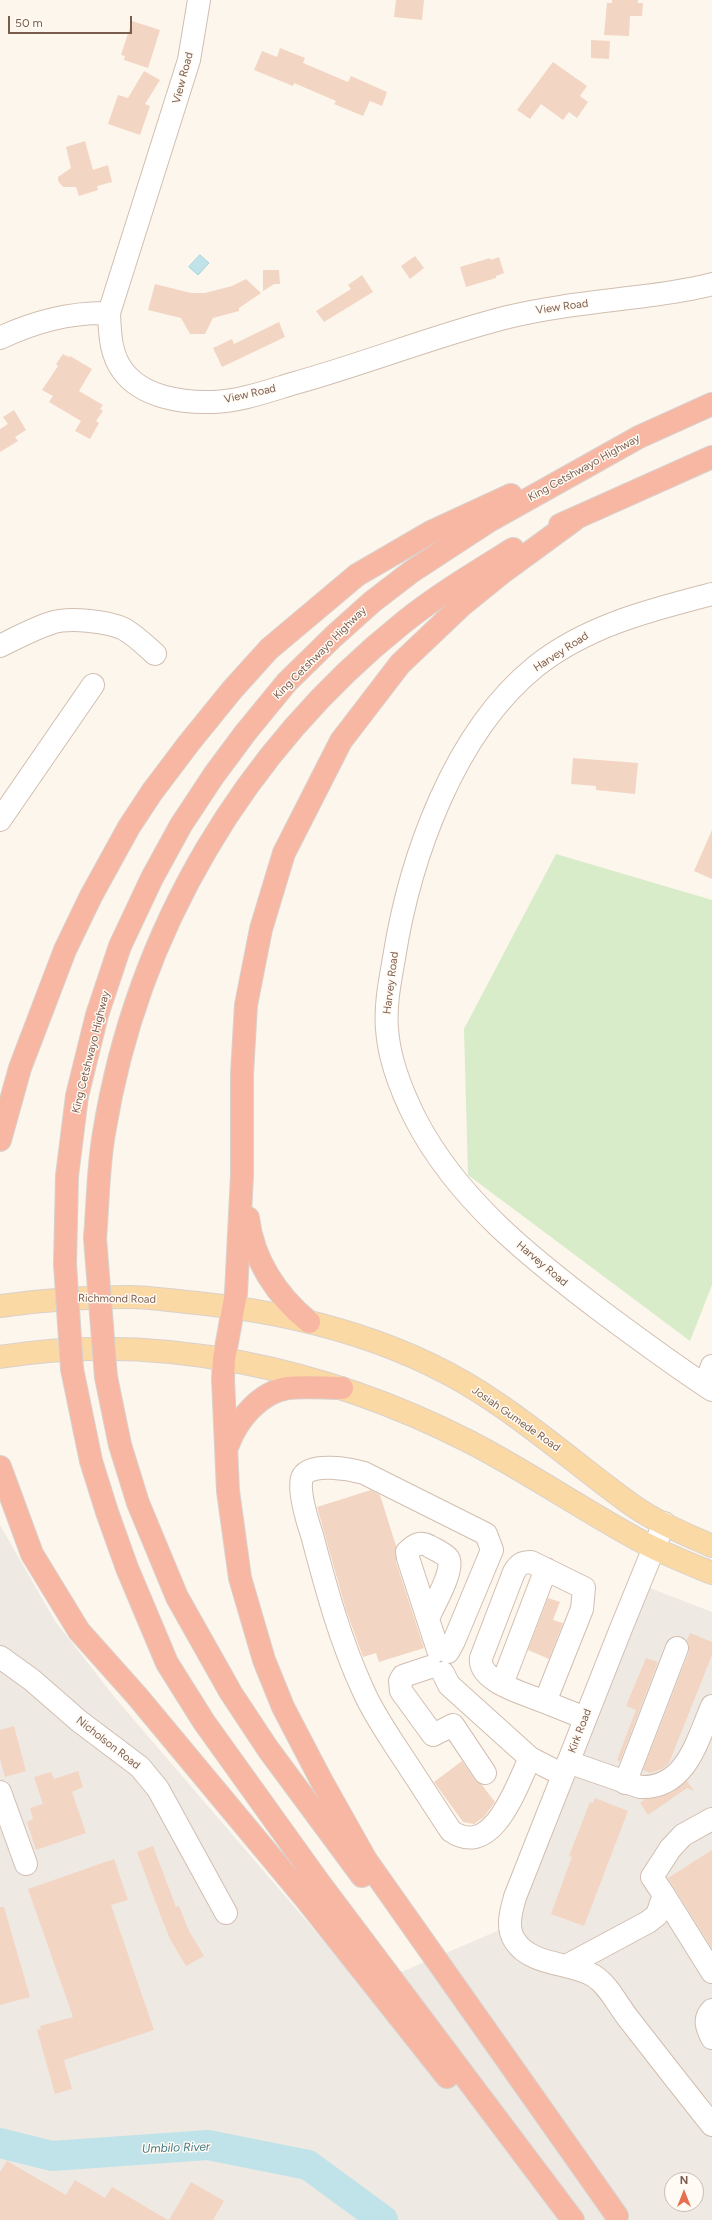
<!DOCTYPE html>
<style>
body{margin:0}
#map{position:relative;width:712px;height:2220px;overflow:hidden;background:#fdf6ec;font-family:Figtree,sans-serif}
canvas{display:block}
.north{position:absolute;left:664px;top:2172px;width:40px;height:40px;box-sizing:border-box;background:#fffaf3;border:1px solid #cabbb1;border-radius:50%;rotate:0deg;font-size:11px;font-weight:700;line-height:16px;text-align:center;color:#7a5c4d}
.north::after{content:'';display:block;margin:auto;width:14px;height:18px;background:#e76f51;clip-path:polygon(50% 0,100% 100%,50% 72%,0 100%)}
.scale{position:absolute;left:8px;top:16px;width:124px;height:18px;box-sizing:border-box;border:2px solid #7a5c4d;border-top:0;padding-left:5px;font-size:12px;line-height:14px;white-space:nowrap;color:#7a5c4d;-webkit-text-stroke:3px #fffaf3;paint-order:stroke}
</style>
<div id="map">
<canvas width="712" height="2220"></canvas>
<div class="north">N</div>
<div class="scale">50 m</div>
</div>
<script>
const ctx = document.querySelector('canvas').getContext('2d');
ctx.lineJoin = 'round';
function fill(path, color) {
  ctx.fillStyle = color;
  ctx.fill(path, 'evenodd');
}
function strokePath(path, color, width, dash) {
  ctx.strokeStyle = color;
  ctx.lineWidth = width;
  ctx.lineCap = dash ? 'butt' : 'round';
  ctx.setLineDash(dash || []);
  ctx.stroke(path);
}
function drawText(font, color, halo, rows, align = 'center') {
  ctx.font = font + ' Figtree,sans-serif';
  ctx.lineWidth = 3;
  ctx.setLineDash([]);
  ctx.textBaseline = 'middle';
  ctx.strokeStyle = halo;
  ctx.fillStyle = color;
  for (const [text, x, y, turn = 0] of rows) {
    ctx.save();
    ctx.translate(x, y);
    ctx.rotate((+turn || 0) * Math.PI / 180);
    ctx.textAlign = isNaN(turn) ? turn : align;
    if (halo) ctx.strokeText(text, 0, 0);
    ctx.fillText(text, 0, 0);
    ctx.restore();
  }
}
fill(new Path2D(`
 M 0,1525 L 55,1621 L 116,1699 L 364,1988 L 516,1923 L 642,1585 L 712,1612 L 712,2220 L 0,2220 ZM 672,2180 L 696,2180 L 696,2204 L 672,2204 Z`), '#efe9e4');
fill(new Path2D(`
 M 556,854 L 712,900 L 712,1285 L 690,1341 L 468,1175 L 464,1029 Z`), '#d8ecc9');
const water = new Path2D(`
 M 200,255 L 209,263 L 198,275 L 189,267 Z`);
fill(water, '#bfe3e8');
strokePath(water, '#a5d3da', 1);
strokePath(new Path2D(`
 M 0,2143 L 52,2156 L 208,2145 L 308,2165 L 383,2220`), '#bfe3e8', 30);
fill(new Path2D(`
 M 396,0 L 424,0 L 422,20 L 394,17 Z
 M 612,0 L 638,0 L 638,3 L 643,3 L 642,16 L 630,16 L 629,36 L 604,35 L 607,3 L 612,3 Z
 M 132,21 L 160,30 L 148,68 L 124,60 L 125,56 L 121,55 Z
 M 591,40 L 610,41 L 609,59 L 591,58 Z
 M 280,48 L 305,58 L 303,63 L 348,82 L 351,76 L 387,92 L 382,106 L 370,101 L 363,116 L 334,104 L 336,101 L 294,83 L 293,86 L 254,70 L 262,51 L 277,57 Z
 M 553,62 L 587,86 L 580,96 L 588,102 L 577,118 L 569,112 L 563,120 L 541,104 L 530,119 L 517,110 Z
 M 144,71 L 160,80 L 145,104 L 150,106 L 140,135 L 108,124 L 118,95 L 128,98 Z
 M 85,141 L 93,170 L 108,165 L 112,182 L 97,186 L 98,190 L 79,196 L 76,187 L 63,187 L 58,181 L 58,177 L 71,168 L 66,147 Z
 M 415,256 L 424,268 L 410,279 L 401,266 Z
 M 499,257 L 504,273 L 496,276 L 496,278 L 466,287 L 460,267 L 490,258 L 491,260 Z
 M 263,270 L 279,270 L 280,284 L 274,284 L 263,291 Z
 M 362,275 L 373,292 L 324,322 L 316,311 L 351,289 L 348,285 Z
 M 246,279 L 261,293 L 239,308 L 239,311 L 213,318 L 205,334 L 190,334 L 181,318 L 148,310 L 155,284 L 191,293 L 205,293 L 232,286 Z
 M 279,322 L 285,337 L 222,367 L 213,348 L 232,339 L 234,344 Z
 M 63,354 L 69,357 L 70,356 L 92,369 L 79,391 L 103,405 L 100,409 L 103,411 L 96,421 L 99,423 L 90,439 L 75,431 L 81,421 L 49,402 L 53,396 L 42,390 L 58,366 L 56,364 Z
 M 14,410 L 26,430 L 15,437 L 18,441 L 0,452 L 0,429 L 8,424 L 3,417 Z
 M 573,758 L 638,763 L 635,794 L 596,790 L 596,786 L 571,784 Z
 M 712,830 L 712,879 L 694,871 Z
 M 371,1490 L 380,1495 L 396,1546 L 396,1562 L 424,1648 L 379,1662 L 376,1653 L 363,1657 L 346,1610 L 317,1507 Z
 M 548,1598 L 560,1602 L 553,1620 L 563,1623 L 549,1659 L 528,1650 Z
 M 690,1633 L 712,1642 L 712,1655 L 669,1763 L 662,1769 L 650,1773 L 643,1770 L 689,1652 L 689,1646 L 687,1640 Z
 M 646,1658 L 658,1662 L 620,1761 L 617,1760 L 636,1710 L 626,1706 Z
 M 14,1726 L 26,1771 L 5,1777 L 0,1759 L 0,1730 Z
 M 462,1761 L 475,1780 L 482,1785 L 495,1802 L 484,1817 L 474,1824 L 463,1822 L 434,1782 Z
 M 78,1771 L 83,1787 L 72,1792 L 86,1833 L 36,1850 L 27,1822 L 33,1819 L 30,1808 L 43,1804 L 34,1777 L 51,1772 L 54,1779 Z
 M 687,1781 L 694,1791 L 687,1788 L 648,1815 L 640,1803 L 645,1799 L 660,1797 L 673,1792 Z
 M 595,1798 L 628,1811 L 584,1926 L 551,1914 L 572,1857 L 569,1856 L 590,1802 L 593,1803 Z
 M 153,1846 L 176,1907 L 179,1906 L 189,1931 L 204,1956 L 186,1966 L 170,1939 L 160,1914 L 137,1852 Z
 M 712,1850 L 712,1948 L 668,1878 Z
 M 114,1859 L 128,1900 L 111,1905 L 154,2030 L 64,2060 L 72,2089 L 55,2094 L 37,2030 L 41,2029 L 40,2026 L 73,2017 L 28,1889 Z
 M 0,1907 L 4,1907 L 30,1997 L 0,2005 Z
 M 7,2161 L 66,2195 L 75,2180 L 105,2198 L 112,2187 L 168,2220 L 0,2220 L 0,2172 Z
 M 191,2182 L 224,2201 L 213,2220 L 169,2220 Z`), '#f3d5c3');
const minor = new Path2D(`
 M 199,0 L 189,60 L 109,313 C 110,333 110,354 123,371 C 142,397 182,403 213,402 C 241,401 268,391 295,383 C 367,363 436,335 508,317 C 553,306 599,302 645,296 C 667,293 690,290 712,284
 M 0,338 C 33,322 72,312 109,313
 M 712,594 C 650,610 586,626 535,667 C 454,733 410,857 394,958 C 390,981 385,1005 387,1029 C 389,1060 401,1090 415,1118 C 457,1200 532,1259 605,1314 C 640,1340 675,1366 712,1390
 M 0,646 C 16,638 33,629 51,623 C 68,617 107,621 124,629 C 136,636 145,645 155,654
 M 0,820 L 93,685
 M 705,1385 L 712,1366
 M 664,1523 L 620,1631 L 515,1897 C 511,1911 506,1928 515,1941 C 531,1966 571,1962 594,1976 C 609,1986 617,2004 628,2018 C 656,2054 684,2090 712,2125
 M 428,1618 C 433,1607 456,1567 448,1558 C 444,1553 434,1549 429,1546 C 420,1541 414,1545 407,1552 L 408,1558 L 438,1650
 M 448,1652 L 454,1641 L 492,1550 L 486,1534 L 364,1473 C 350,1469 312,1462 303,1476 C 296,1486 308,1523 312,1535 C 326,1588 340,1640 363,1690 C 372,1711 385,1730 398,1750 C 416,1777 433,1804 451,1831 C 493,1860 517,1785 530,1758
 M 0,1657 L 32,1680 L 79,1721 L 140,1767 L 158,1789 L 226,1913
 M 430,1667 L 403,1676 L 400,1681 L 401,1691 L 433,1735 L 453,1725 L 485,1773
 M 443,1673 L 449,1685 L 530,1758 L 563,1775
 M 502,1684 L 546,1569
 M 545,1702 C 526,1694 478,1682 481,1658 L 514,1572 C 519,1564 522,1562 531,1562 L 584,1588 L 582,1609 L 545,1702 L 585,1718
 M 568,1762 L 640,1787 C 686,1789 697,1741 712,1706
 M 625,1783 L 677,1648
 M 0,1792 L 26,1864
 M 664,1895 L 712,1972
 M 568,1965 L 648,1922 L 657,1915 L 664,1895 L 652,1877 L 670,1849 L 683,1835 L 712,1819
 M 712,2010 C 703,2019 707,2028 712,2038`);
const major = new Path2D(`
 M 0,1306 C 43,1300 85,1297 128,1297 C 148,1297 167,1300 187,1302 C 294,1312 405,1340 495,1402 C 543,1434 586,1472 632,1505 C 656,1522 685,1534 712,1546
 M 0,1357 C 160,1331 327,1369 470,1442 C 530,1473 586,1512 646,1544 C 667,1555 690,1564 712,1573`);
const highway = new Path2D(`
 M 574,520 L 503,572 L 461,606 L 400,664 L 341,741 L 284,853 L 261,929 L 246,1005 L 242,1074 L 242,1175 L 236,1293 L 224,1359 L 223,1379 L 228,1491 L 240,1578 L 264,1660 L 283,1707 L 320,1778 L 366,1860 L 617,2216
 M 560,525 L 712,457
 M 0,1140 L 20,1068 L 65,950 L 91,896 L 129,827 L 152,792 L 189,743 L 232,690 L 269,649 L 357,575 L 431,532 L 511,495
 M 248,1218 C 253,1260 277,1296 309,1322
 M 95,1238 C 98,1203 98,1167 104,1133 C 137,930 244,750 404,622 C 439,594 476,572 513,549
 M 65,1264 L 67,1176 L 77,1096 L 97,1015 L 120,946 L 152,878 L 181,825 L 214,775 L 246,732 L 287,682 L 333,637 L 372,602 L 411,572 L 489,521 L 639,437 L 712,404
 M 72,1369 L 91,1461 L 107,1512 L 127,1568 L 167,1663 L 204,1722 L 318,1881 L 573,2220
 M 106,1377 L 120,1445 L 138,1503 L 177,1597 L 231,1693 L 268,1749 L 362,1876
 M 228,1445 C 237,1420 260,1392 288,1388 C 306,1386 324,1388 342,1388
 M 0,1467 L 32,1554 L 79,1631 L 137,1696 L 305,1898 L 447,2077`);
strokePath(minor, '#d1beb0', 24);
strokePath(major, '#dad1cd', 24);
strokePath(highway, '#dad1cd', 24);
strokePath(minor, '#fff', 22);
strokePath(major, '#fbd9a5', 22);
strokePath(highway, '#f7b7a3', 22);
const highwayBridge = new Path2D(`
 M 95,1238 L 106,1377
 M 65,1264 L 72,1369`);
strokePath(highwayBridge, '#dad1cd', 24, []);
strokePath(highwayBridge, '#f7b7a3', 22);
drawText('11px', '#7a5c4d', '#fffaf3', [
 ["View Road",183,78,-75],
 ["View Road",562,307,-8],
 ["View Road",250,394,-13],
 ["King Cetshwayo Highway",584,468,-29],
 ["Harvey Road",561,652,-33],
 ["King Cetshwayo Highway",320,653,-45],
 ["Harvey Road",391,983,-83],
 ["King Cetshwayo Highway",91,1052,-76],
 ["Harvey Road",542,1264,40],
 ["Richmond Road",117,1299,1],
 ["Josiah Gumede Road",516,1419,35],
 ["Kirk Road",580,1731,-69],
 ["Nicholson Road",108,1743,38]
]);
drawText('italic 12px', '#437c86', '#fffaf3', [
 ["Umbilo River",176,2148,-2]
]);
</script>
